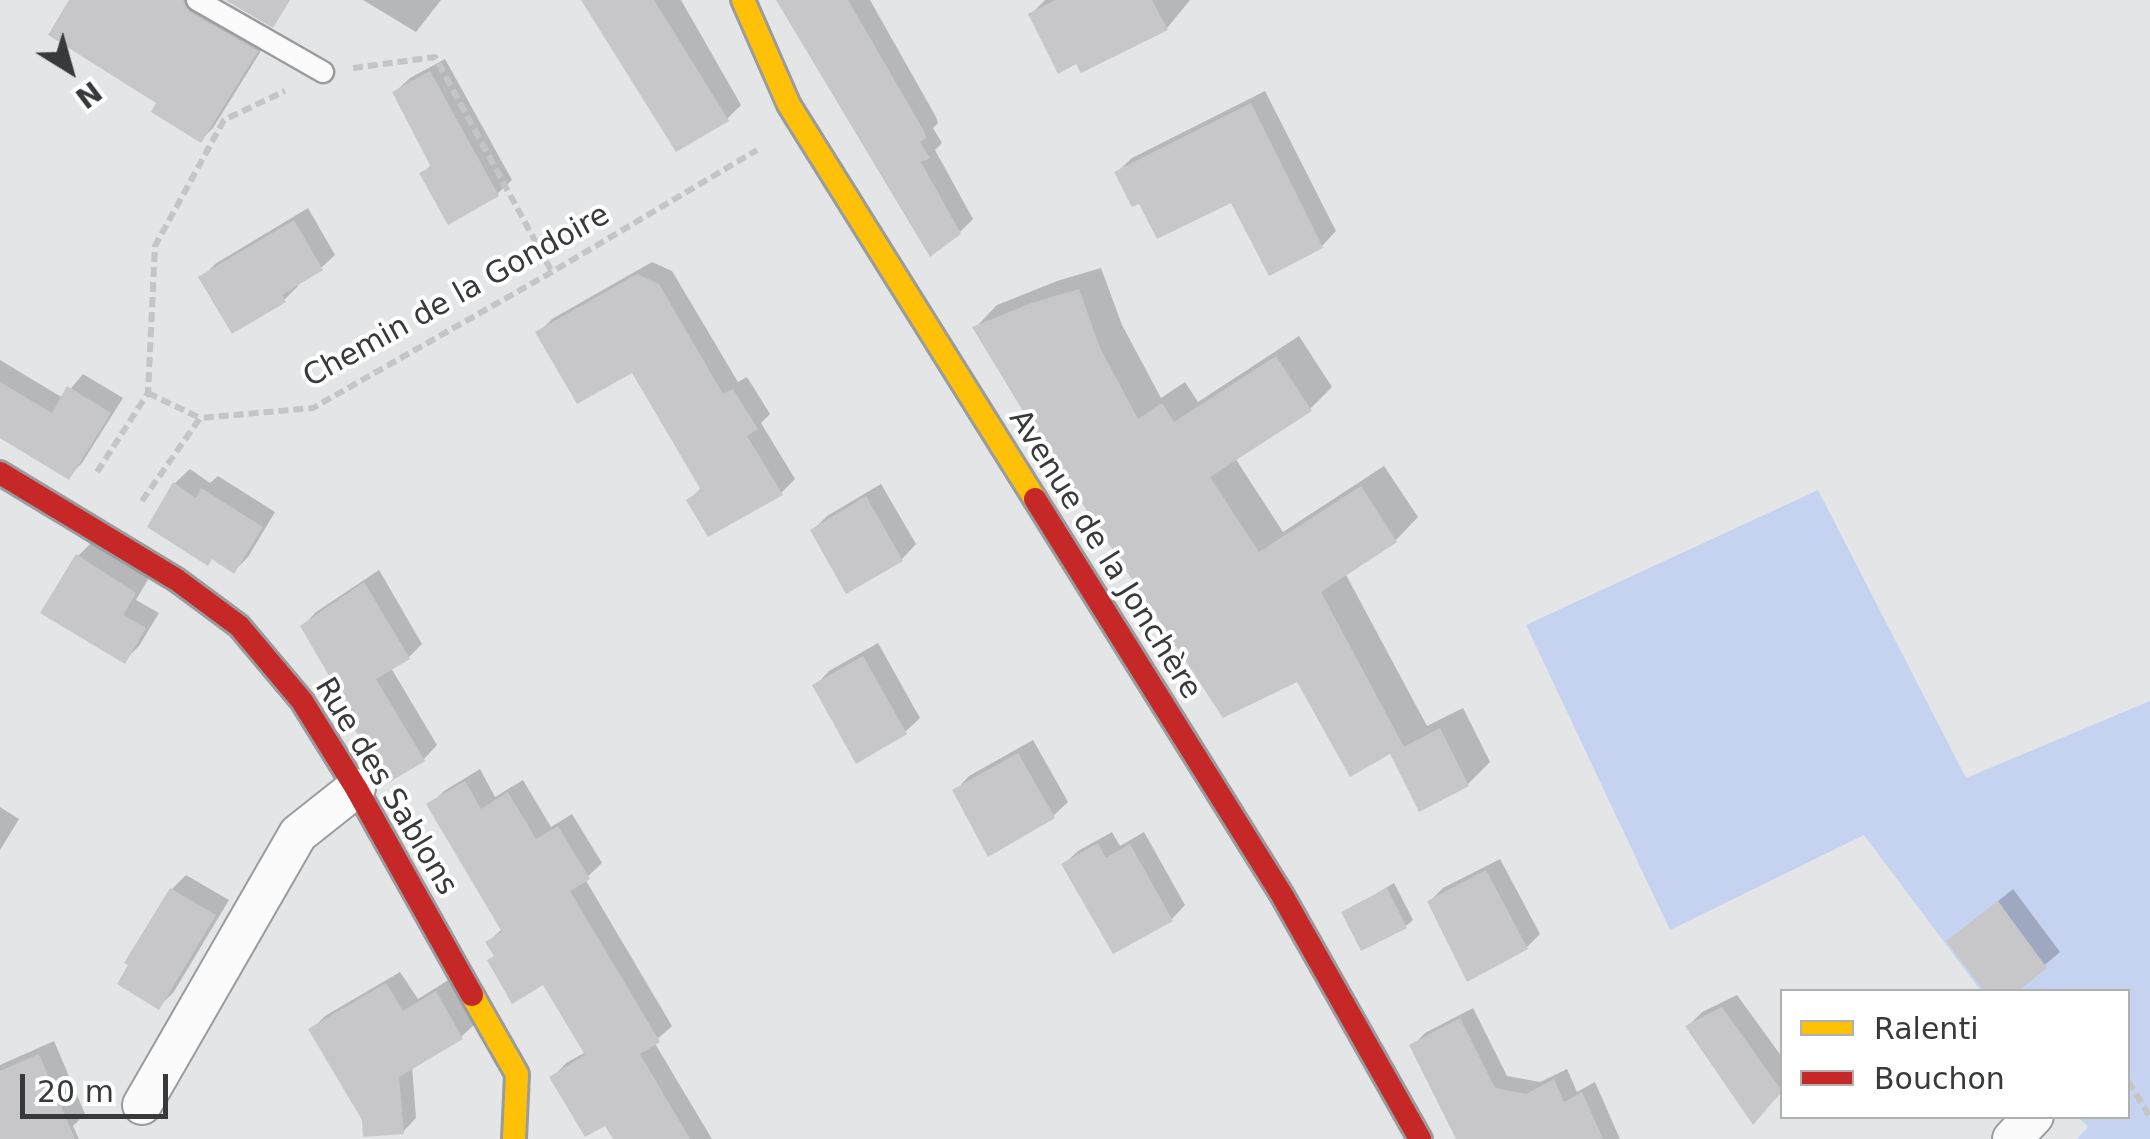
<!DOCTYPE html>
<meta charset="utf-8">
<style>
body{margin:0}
#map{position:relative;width:2150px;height:1139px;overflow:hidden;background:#e4e5e7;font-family:"DejaVu Sans",sans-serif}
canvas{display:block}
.legend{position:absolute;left:1780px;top:989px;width:350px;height:130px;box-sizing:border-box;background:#fff;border:2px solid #afb0b0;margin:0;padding:12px 18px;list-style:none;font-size:30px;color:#38393a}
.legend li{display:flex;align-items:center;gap:20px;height:50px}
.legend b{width:50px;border:2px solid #afb0b0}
.north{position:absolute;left:20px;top:20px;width:100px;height:100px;-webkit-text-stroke:8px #fff;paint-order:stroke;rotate:143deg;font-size:28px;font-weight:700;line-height:40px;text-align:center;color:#38393a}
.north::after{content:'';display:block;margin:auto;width:35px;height:45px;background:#38393a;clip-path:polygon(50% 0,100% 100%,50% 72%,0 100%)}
.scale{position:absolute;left:20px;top:1074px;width:148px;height:45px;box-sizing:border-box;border:5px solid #38393a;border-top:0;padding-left:12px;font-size:30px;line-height:35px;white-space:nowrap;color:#38393a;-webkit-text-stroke:8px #fff;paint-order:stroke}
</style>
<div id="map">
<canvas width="2150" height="1139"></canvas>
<ul class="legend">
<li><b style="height:12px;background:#ffc107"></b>Ralenti</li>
<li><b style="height:12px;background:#c62828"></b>Bouchon</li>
</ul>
<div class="north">N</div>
<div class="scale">20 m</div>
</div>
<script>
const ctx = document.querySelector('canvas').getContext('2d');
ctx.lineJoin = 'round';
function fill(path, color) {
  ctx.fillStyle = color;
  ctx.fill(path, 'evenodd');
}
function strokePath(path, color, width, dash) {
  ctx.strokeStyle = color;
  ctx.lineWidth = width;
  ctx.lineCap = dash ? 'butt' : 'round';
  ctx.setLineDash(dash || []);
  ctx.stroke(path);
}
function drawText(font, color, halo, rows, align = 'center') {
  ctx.font = font + ' "DejaVu Sans",sans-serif';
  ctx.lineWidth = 8;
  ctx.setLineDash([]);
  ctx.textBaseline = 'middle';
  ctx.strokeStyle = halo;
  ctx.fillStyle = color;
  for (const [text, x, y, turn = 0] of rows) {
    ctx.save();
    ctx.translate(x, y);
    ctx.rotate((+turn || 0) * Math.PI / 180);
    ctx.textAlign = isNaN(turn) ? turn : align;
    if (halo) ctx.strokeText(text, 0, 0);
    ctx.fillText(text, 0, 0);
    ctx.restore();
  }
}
fill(new Path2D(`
 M 1818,490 L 1966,778 L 2150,701 L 2150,1139 L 2077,1139 L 2088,1127 L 2078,1117 L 2128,1116 L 2128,992 L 1981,991 L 1864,835 L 1670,930 L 1526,625 Z`), '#c6d3f0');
fill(new Path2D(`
 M 72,0 L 203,0 L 269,38 L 213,128 L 201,140 L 160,102 Z
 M 363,0 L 441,0 L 416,32 Z
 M 596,0 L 681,0 L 741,105 L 727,119 Z
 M 781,0 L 870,0 L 936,117 L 938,123 L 933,128 L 942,143 L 935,150 L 973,219 L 960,232 Z
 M 1045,0 L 1190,0 L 1167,28 L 1082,70 L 1031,14 Z
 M 445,59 L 512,180 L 497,194 L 422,174 L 432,164 L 395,92 L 410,78 Z
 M 1265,91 L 1336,231 L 1322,246 L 1233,199 L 1140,200 L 1117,172 L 1132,158 Z
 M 308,208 L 335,255 L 321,268 L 297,283 L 298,286 L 284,300 L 202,278 L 215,264 Z
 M 652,262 L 672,271 L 738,382 L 747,377 L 770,414 L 761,423 L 795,479 L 781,493 L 689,500 L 702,487 L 633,369 L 538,333 L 552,319 Z
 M 1101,268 L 1122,325 L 1161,398 L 1185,382 L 1198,402 L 1299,336 L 1332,387 L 1310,409 L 1235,458 L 1283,532 L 1384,466 L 1418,517 L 1396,540 L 1345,573 L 1427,726 L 1463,708 L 1490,762 L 1468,784 L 1391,751 L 1298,678 L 975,328 L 997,305 L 1057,281 Z
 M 0,360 L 63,398 L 83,374 L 123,398 L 82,463 L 69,476 L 0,434 Z
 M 190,469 L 210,483 L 218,476 L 275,512 L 248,557 L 234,571 L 213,557 L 150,526 L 175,483 Z
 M 881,484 L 916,544 L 902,559 L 847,591 L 813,530 L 827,516 Z
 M 92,542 L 149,578 L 136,600 L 159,613 L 139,646 L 125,660 L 78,556 Z
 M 379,570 L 422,644 L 409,657 L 391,668 L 437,745 L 424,759 L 344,697 L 303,626 L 316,612 Z
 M 878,643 L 920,718 L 905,732 L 815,686 L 829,671 Z
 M 1033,740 L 1068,802 L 1053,816 L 955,791 L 969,776 Z
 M 480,769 L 495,797 L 523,780 L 551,827 L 572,814 L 602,863 L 585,879 L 672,1026 L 654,1042 L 712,1139 L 616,1139 L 606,1122 L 553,1077 L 566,1063 L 586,1052 L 544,982 L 496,955 L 488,942 L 503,928 L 430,805 L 444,791 Z
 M 0,807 L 19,819 L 0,850 Z
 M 1112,832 L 1120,846 L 1144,832 L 1185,905 L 1172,919 L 1114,951 L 1064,864 L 1078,851 Z
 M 1500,859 L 1540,934 L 1527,947 L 1468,979 L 1430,901 L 1443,888 Z
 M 186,875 L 229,900 L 173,993 L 158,1007 L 127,962 L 172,889 Z
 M 1394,883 L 1413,920 L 1406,926 L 1344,913 Z
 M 2013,889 L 2060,952 L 2013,992 L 1949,941 Z
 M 400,972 L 418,999 L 450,979 L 475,1024 L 461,1037 L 412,1066 L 416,1118 L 403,1132 L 364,1120 L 312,1029 L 325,1016 Z
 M 1737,995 L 1782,1057 L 1782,1092 L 1754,1121 L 1688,1026 L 1702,1012 Z
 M 1473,1008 L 1507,1076 L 1540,1082 L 1567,1069 L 1577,1092 L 1595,1082 L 1620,1139 L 1457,1139 L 1412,1046 L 1425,1033 Z
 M 54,1041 L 85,1114 L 73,1126 L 79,1139 L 8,1139 L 0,1119 L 0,1065 Z`), '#0003');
fill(new Path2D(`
 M 69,0 L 183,0 L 190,12 L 258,51 L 201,143 L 151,112 L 156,103 L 48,35 Z
 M 225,0 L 290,0 L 273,28 Z
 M 581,0 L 654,0 L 729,121 L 676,152 Z
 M 776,0 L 848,0 L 924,131 L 926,138 L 920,142 L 930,158 L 921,162 L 961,234 L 930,257 Z
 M 1055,0 L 1152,0 L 1168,30 L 1081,73 L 1076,64 L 1058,74 L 1028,14 Z
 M 430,71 L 499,196 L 448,225 L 419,173 L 431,167 L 392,92 Z
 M 1251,103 L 1323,248 L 1269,276 L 1231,203 L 1157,239 L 1139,204 L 1132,207 L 1114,172 Z
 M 294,220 L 323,270 L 282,295 L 286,302 L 232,334 L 198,277 Z
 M 637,274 L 659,284 L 723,394 L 733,389 L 758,429 L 747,436 L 783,495 L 708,537 L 686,500 L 701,490 L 632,373 L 577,404 L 535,332 Z
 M 1079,289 L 1100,348 L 1138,419 L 1162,403 L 1174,422 L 1276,356 L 1312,411 L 1210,477 L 1259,552 L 1361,486 L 1397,542 L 1321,592 L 1404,747 L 1440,728 L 1469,786 L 1419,812 L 1390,754 L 1350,777 L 1297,682 L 1223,718 L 1040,439 L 972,327 L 1032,303 Z
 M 0,382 L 52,413 L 67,386 L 111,413 L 69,480 L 0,438 Z
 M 173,482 L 196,498 L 201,488 L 263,527 L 234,574 L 212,559 L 208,566 L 147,527 Z
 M 866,496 L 903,561 L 846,594 L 810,530 Z
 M 76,554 L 136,593 L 123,615 L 146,628 L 125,664 L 40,613 Z
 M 364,582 L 410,659 L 376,679 L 425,761 L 388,783 L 337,701 L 342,698 L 300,626 Z
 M 863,656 L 907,734 L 856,764 L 812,685 Z
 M 1018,753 L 1055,818 L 988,857 L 952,790 Z
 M 465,781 L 481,809 L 508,792 L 536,839 L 558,826 L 590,879 L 570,891 L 660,1042 L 640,1054 L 690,1139 L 613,1139 L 605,1126 L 585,1137 L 549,1077 L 585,1055 L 543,985 L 512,1004 L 487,960 L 494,956 L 485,942 L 502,932 L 426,804 Z
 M 1098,843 L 1106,858 L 1130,844 L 1173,921 L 1113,954 L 1061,864 Z
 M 1486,870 L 1528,949 L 1467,982 L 1427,901 Z
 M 170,888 L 216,915 L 159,1010 L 117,984 L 128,965 L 124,963 Z
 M 1387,888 L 1407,928 L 1361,951 L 1341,912 Z
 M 1998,901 L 2047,968 L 2017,992 L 1985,992 L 1946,941 Z
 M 386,983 L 403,1011 L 436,991 L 463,1039 L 399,1077 L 404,1134 L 363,1137 L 362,1120 L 308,1029 Z
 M 1722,1007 L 1782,1091 L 1753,1125 L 1685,1026 Z
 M 1460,1018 L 1495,1088 L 1526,1094 L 1554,1079 L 1564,1102 L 1582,1092 L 1603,1139 L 1456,1139 L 1409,1045 Z
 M 39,1054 L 75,1139 L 0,1139 L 0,1071 Z`), '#c7c7c9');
const lane = new Path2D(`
 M 197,0 L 323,72`);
const street = new Path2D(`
 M 142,1105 L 298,834 L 356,788
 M 2012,1139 L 2034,1116`);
const slow = new Path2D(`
 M 743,0 L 789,105 L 1035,499
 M 472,995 L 517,1074 L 514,1139`);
const jam = new Path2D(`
 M 0,473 L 177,580 L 239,626 L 302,701 L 356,788 L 472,995
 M 1035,499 L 1282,895 L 1420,1139`);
strokePath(lane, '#9a9b9d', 25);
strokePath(street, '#9a9b9d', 42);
strokePath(slow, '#9a9b9d', 28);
strokePath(jam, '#9a9b9d', 28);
strokePath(new Path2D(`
 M 353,68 L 435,57 L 552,272
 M 148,393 L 200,418
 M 97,472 L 148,393 L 155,246 L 224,120 L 285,91
 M 142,501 L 200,418 L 313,408 L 552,272 L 757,150
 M 2128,1081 L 2150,1117`), '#c5c5c6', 6, [10, 5]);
strokePath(lane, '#fbfbfb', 20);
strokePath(street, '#fbfbfb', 38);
strokePath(slow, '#ffc107', 22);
strokePath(jam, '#c62828', 22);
drawText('30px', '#38393a', '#fff', [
 ["Chemin de la Gondoire",457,297,-29],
 ["Avenue de la Jonchère",1104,555,58],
 ["Rue des Sablons",385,787,59]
]);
</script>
